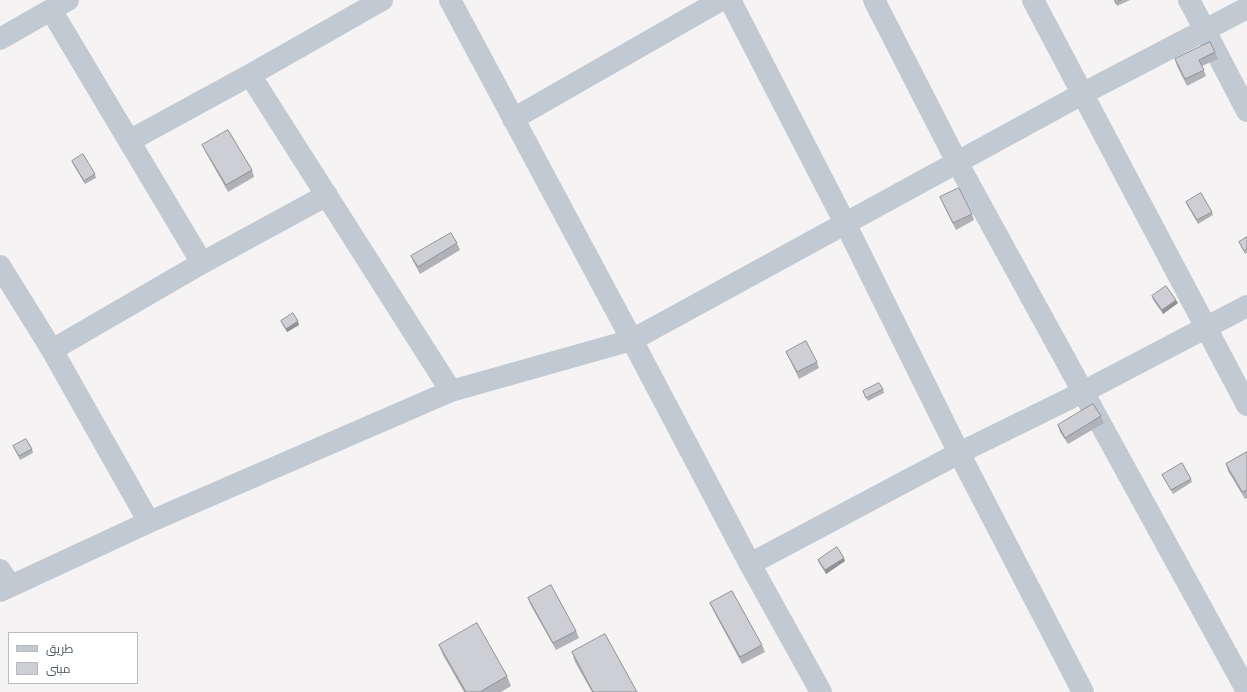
<!DOCTYPE html>
<meta charset="utf-8">
<style>
body{margin:0}
#map{position:relative;width:1247px;height:692px;overflow:hidden;background:#f5f3f3;font-family:Karla,Cairo,sans-serif}
canvas{display:block}
.legend{position:absolute;left:8px;top:632px;width:130px;height:52px;box-sizing:border-box;background:#fff;border:1px solid #b7bbc0;margin:0;padding:5px 7px;list-style:none;font-size:12px;color:#4a5661}
.legend li{display:flex;align-items:center;gap:8px;height:20px}
.legend b{width:20px;border:1px solid #b7bbc0}
</style>
<div id="map">
<canvas width="1247" height="692"></canvas>
<ul class="legend">
<li><b style="height:5px;background:#c1cad2"></b>طريق</li>
<li><b style="height:11px;background:#cdcfd5"></b>مبنى</li>
</ul>
</div>
<script>
const ctx = document.querySelector('canvas').getContext('2d');
ctx.lineJoin = 'round';
function strokePath(path, color, width, dash) {
  ctx.strokeStyle = color;
  ctx.lineWidth = width;
  ctx.lineCap = dash ? 'butt' : 'round';
  ctx.setLineDash(dash || []);
  ctx.stroke(path);
}
function fill(path, color) {
  ctx.fillStyle = color;
  ctx.fill(path, 'evenodd');
}
strokePath(new Path2D(`
 M 450,0 L 632,340 L 750,564 L 821,692
 M 730,0 L 845,223 L 959,453 L 1083,692
 M 874,0 L 957,162 L 1247,691
 M 1033,0 L 1247,405
 M 1189,0 L 1247,111
 M 51,10 L 202,263
 M 0,39 L 68,0
 M 250,75 L 451,391
 M 513,119 L 721,0
 M 129,141 L 250,75 L 382,0
 M 0,266 L 52,350 L 149,522
 M 52,350 L 202,263 L 327,195
 M 750,564 L 959,453 L 1083,392 L 1247,306
 M 0,570 L 10,585
 M 0,591 L 149,522 L 451,391 L 632,340 L 1082,94 L 1247,8`), '#c1cad2', 22);
fill(new Path2D(`
 M 1114,0 L 1130,0 L 1117,6 Z
 M 1215,52 L 1218,59 L 1202,66 L 1206,76 L 1187,86 L 1177,66 L 1175,59 Z
 M 202,145 L 252,170 L 254,177 L 228,192 L 205,151 Z
 M 72,161 L 95,174 L 96,178 L 85,184 L 73,164 Z
 M 940,197 L 972,214 L 974,220 L 956,230 L 943,204 Z
 M 1186,202 L 1212,212 L 1213,215 L 1198,224 L 1187,205 Z
 M 1247,237 L 1247,253 L 1245,254 L 1239,242 Z
 M 457,243 L 460,250 L 420,274 L 414,263 L 411,256 Z
 M 1152,296 L 1178,303 L 1163,314 L 1153,300 Z
 M 281,321 L 299,325 L 287,332 L 282,324 Z
 M 786,352 L 817,362 L 819,368 L 799,379 L 789,358 Z
 M 883,389 L 884,393 L 868,401 L 863,391 Z
 M 1101,416 L 1104,423 L 1068,444 L 1060,432 L 1058,425 Z
 M 13,446 L 32,449 L 33,453 L 20,460 Z
 M 1247,452 L 1247,498 L 1245,499 L 1228,471 L 1226,464 Z
 M 1162,475 L 1191,479 L 1192,482 L 1173,494 L 1164,478 Z
 M 818,560 L 845,561 L 826,574 L 819,563 Z
 M 528,598 L 576,631 L 579,638 L 556,650 L 530,604 Z
 M 710,603 L 762,645 L 765,652 L 742,664 L 713,610 Z
 M 439,645 L 507,676 L 511,686 L 501,692 L 464,692 L 443,655 Z
 M 572,652 L 637,692 L 592,692 L 575,662 Z`), '#b0b2b7');
fill(new Path2D(`
 M 1176,300 L 1178,303 L 1163,314 L 1162,310 Z
 M 298,321 L 299,325 L 287,332 L 286,329 Z
 M 844,558 L 845,561 L 826,574 L 825,570 Z`), '#909195');
const building = new Path2D(`
 M 1115,0 L 1121,0 L 1116,3 Z
 M 1210,42 L 1215,52 L 1199,60 L 1204,70 L 1185,79 L 1175,59 Z
 M 228,130 L 252,170 L 226,185 L 202,145 Z
 M 83,154 L 95,174 L 84,181 L 72,161 Z
 M 959,188 L 972,214 L 953,223 L 940,197 Z
 M 1201,193 L 1212,212 L 1197,220 L 1186,202 Z
 M 451,233 L 457,243 L 418,267 L 411,256 Z
 M 1247,237 L 1247,249 L 1244,251 L 1239,242 Z
 M 1166,286 L 1176,300 L 1162,310 L 1152,296 Z
 M 293,313 L 298,321 L 286,329 L 281,321 Z
 M 806,341 L 817,362 L 797,372 L 786,352 Z
 M 879,383 L 883,389 L 866,398 L 863,391 Z
 M 1093,404 L 1101,416 L 1065,438 L 1058,425 Z
 M 26,439 L 32,449 L 19,456 L 13,446 Z
 M 1247,452 L 1247,490 L 1242,492 L 1226,464 Z
 M 1182,463 L 1191,479 L 1171,490 L 1162,475 Z
 M 837,547 L 844,558 L 825,570 L 818,560 Z
 M 551,585 L 576,631 L 553,643 L 528,598 Z
 M 732,591 L 762,645 L 740,657 L 710,603 Z
 M 477,623 L 507,676 L 480,692 L 466,692 L 439,645 Z
 M 605,634 L 637,692 L 593,692 L 572,652 Z`);
fill(building, '#cdcfd5');
strokePath(building, '#909195', 1);
</script>
